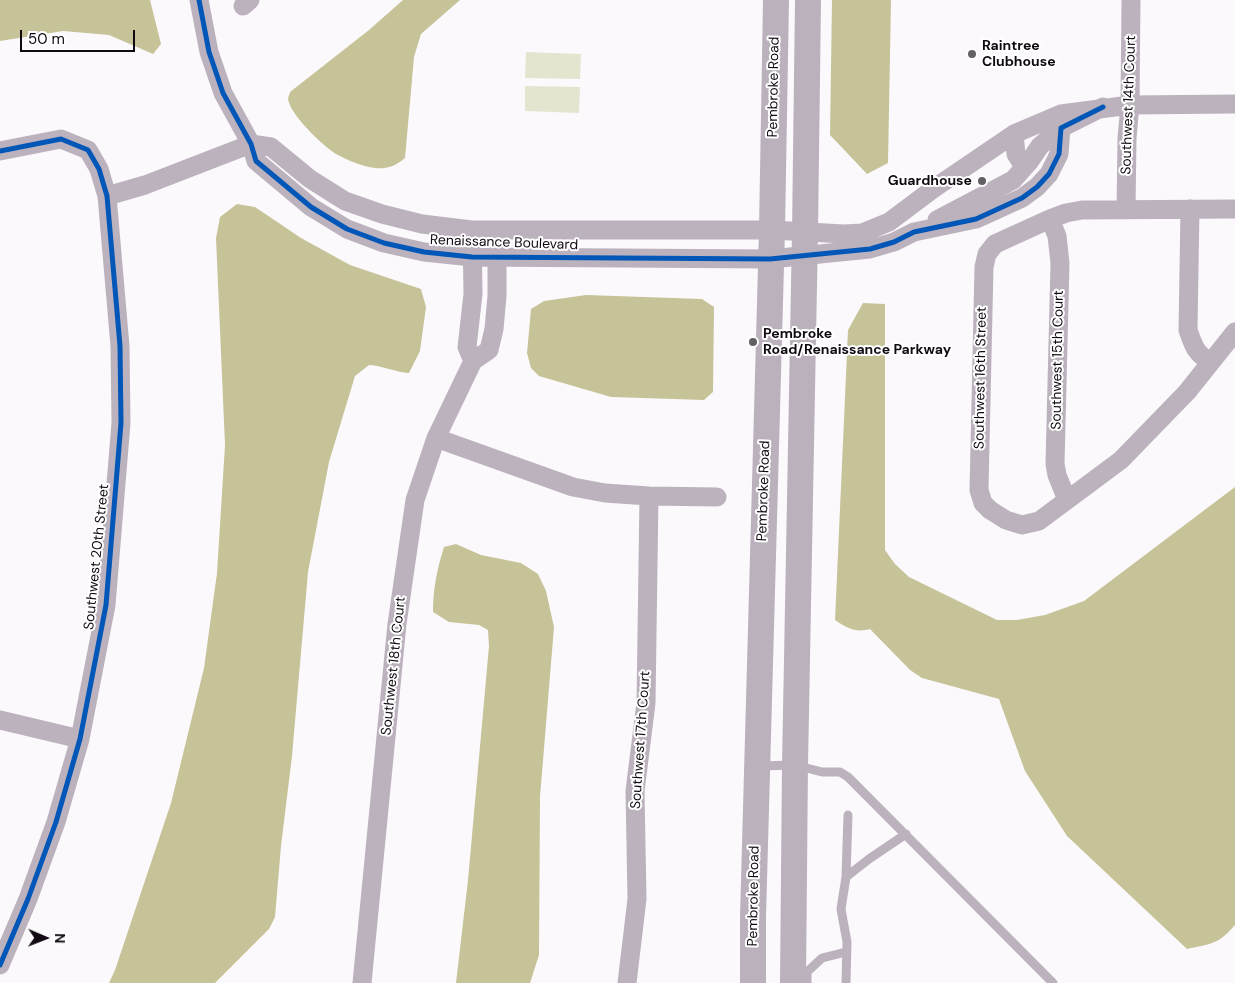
<!DOCTYPE html>
<style>
body{margin:0}
#map{position:relative;width:1235px;height:983px;overflow:hidden;background:#fcf9fd;font-family:"DM Sans",sans-serif}
canvas{display:block}
.north{position:absolute;left:20px;top:913px;width:50px;height:50px;-webkit-text-stroke:4px #fff;paint-order:stroke;rotate:91deg;font-size:14px;font-weight:700;line-height:20px;text-align:center;color:#120a13}
.north::after{content:'';display:block;margin:auto;width:18px;height:22px;background:#120a13;clip-path:polygon(50% 0,100% 100%,50% 72%,0 100%)}
.scale{position:absolute;left:20px;top:30px;width:115px;height:22px;box-sizing:border-box;border:2px solid #120a13;border-top:0;padding-left:6px;font-size:15px;line-height:18px;white-space:nowrap;color:#120a13;-webkit-text-stroke:4px #fff;paint-order:stroke}
</style>
<div id="map">
<canvas width="1235" height="983"></canvas>
<div class="north">N</div>
<div class="scale">50 m</div>
</div>
<script>
const ctx = document.querySelector('canvas').getContext('2d');
ctx.lineJoin = 'round';
function fill(path, color) {
  ctx.fillStyle = color;
  ctx.fill(path, 'evenodd');
}
function strokePath(path, color, width, dash) {
  ctx.strokeStyle = color;
  ctx.lineWidth = width;
  ctx.lineCap = dash ? 'butt' : 'round';
  ctx.setLineDash(dash || []);
  ctx.stroke(path);
}
function drawText(font, color, halo, rows, align = 'center') {
  ctx.font = font + ' "DM Sans",sans-serif';
  ctx.lineWidth = 4;
  ctx.setLineDash([]);
  ctx.textBaseline = 'middle';
  ctx.strokeStyle = halo;
  ctx.fillStyle = color;
  for (const [text, x, y, turn = 0] of rows) {
    ctx.save();
    ctx.translate(x, y);
    ctx.rotate((+turn || 0) * Math.PI / 180);
    ctx.textAlign = isNaN(turn) ? turn : align;
    if (halo) ctx.strokeText(text, 0, 0);
    ctx.fillText(text, 0, 0);
    ctx.restore();
  }
}
fill(new Path2D(`
 M 526,52 L 581,54 L 580,79 L 525,78 Z
 M 525,86 L 580,87 L 579,113 L 525,111 Z`), '#e5e4cf');
fill(new Path2D(`
 M 0,0 L 150,0 L 161,44 L 153,54 L 109,35 L 63,31 L 0,41 Z
 M 403,0 L 460,0 L 421,34 L 414,57 L 405,158 C 399,163 393,167 384,168 C 370,170 345,160 333,152 C 320,143 290,114 288,99 C 288,98 290,93 290,92 L 369,30 Z
 M 832,0 L 891,0 L 888,163 L 867,174 L 830,135 Z
 M 237,204 L 255,207 L 301,238 L 350,265 L 421,289 L 426,307 L 420,351 L 409,373 C 395,372 383,366 369,365 L 355,376 L 329,462 L 308,572 L 292,756 L 281,846 L 275,917 L 269,929 L 215,983 L 109,983 L 115,970 L 171,803 L 204,668 L 217,573 L 225,445 L 216,238 L 220,217 Z
 M 586,295 L 702,299 L 714,307 L 713,392 L 704,400 L 611,397 L 539,376 L 531,368 L 527,353 L 531,309 L 544,301 Z
 M 863,303 L 885,304 L 885,550 L 895,564 L 909,577 L 997,620 L 1017,620 L 1045,615 L 1084,601 L 1235,487 L 1235,925 C 1219,944 1211,944 1187,949 L 1067,836 L 1025,771 L 999,699 L 922,678 L 910,670 L 870,629 C 856,633 847,628 835,620 L 848,330 Z
 M 456,544 L 481,555 L 521,563 L 538,574 L 546,591 L 554,627 L 540,797 L 539,955 L 530,983 L 456,983 L 468,880 L 489,646 L 488,630 L 479,625 L 449,622 L 433,612 C 433,589 437,569 444,547 Z`), '#c6c398');
strokePath(new Path2D(`
 M 759,766 L 795,765 L 822,772 L 840,772 L 848,777 L 1053,983
 M 846,877 L 869,859 L 906,834
 M 807,983 L 807,972 L 822,958 L 846,952
 M 846,983 L 847,942 L 841,909 L 846,877 L 848,815`), '#bcb2be', 9);
strokePath(new Path2D(`
 M 199,0 L 209,52 L 223,93 L 251,144 L 256,161 L 311,207 L 347,229 L 384,243 L 424,252 L 472,257 L 770,259 L 870,249 L 894,242 L 914,232 L 976,219 L 1022,198 L 1037,187 L 1049,174 L 1059,154 L 1061,128 L 1103,107
 M 243,6 L 250,0
 M 1014,134 L 1016,154 L 1024,167
 M 251,144 L 271,147 L 310,179 L 345,201 L 382,214 L 422,224 L 472,230 L 772,230 L 844,234 L 862,233 L 889,222 L 933,189 L 1014,134 L 1061,114 L 1130,105 L 1235,104
 M 0,151 L 61,139 L 88,150 L 99,169 L 107,196 L 120,346 L 121,423 L 106,605 L 80,739 L 56,822 L 28,899 L 0,965
 M 107,196 L 145,185 L 251,144
 M 1190,209 L 1188,330 C 1194,347 1195,352 1210,362
 M 1235,209 L 1082,210 L 1066,213 L 1050,219 L 995,244 L 987,254 L 984,267 L 979,490 L 983,503 L 990,510 L 1006,520 L 1022,525 L 1039,521 L 1121,460 L 1187,392 L 1235,332
 M 1126,210 L 1127,138 L 1130,105 L 1131,0
 M 1050,219 L 1057,236 L 1060,263 L 1055,464 L 1057,475 L 1067,500
 M 937,220 L 1013,180 L 1029,162 L 1040,146 L 1061,128
 M 472,230 L 473,294 L 467,347 L 473,361
 M 436,438 L 573,487 L 605,493 L 649,496 L 717,497
 M 0,720 L 80,739
 M 362,983 L 397,624 L 415,500 L 436,438 L 473,361 L 489,350 L 494,329 L 497,296 L 497,245
 M 627,983 L 637,899 L 635,791 L 646,703 L 649,496`), '#bcb2be', 19);
strokePath(new Path2D(`
 M 753,983 L 753,917 L 772,230 L 776,0
 M 793,983 L 795,765 L 805,232 L 808,0`), '#bbb1bd', 26);
strokePath(new Path2D(`
 M 199,0 L 209,52 L 223,93 L 251,144 L 256,161 L 311,207 L 347,229 L 384,243 L 424,252 L 472,257 L 770,259 L 870,249 L 894,242 L 914,232 L 976,219 L 1022,198 L 1037,187 L 1049,174 L 1059,154 L 1061,128 L 1103,107
 M 0,151 L 61,139 L 88,150 L 99,169 L 107,196 L 120,346 L 121,423 L 106,605 L 80,739 L 56,822 L 28,899 L 0,965`), '#0057b8', 5);
for (const [x, y, r, color] of [
 [972,54,5,"#645e65"],
 [982,181,5,"#645e65"],
 [753,342,5,"#645e65"]
]) {
  const dot = new Path2D();
  dot.arc(x, y, r, 0, 2 * Math.PI);
  ctx.fillStyle = color;
  ctx.fill(dot);
  strokePath(dot, '#fff', 2);
}
drawText('bold 14px', '#120a13', '#fff', [
 ["Raintree",982,46],
 ["Clubhouse",982,62],
 ["Guardhouse",972,181,"right"],
 ["Pembroke",763,334],
 ["Road/Renaissance Parkway",763,350]
], 'left');
drawText('14px', '#120a13', '#fff', [
 ["Pembroke Road",774,87,-89],
 ["Southwest 14th Court",1129,105,-88],
 ["Renaissance Boulevard",504,243,2],
 ["Southwest 15th Court",1058,360,-89],
 ["Southwest 16th Street",981,378,-89],
 ["Pembroke Road",764,491,-88],
 ["Southwest 20th Street",97,557,-84],
 ["Southwest 18th Court",394,666,-84],
 ["Southwest 17th Court",641,740,-86],
 ["Pembroke Road",754,896,-89]
]);
</script>
